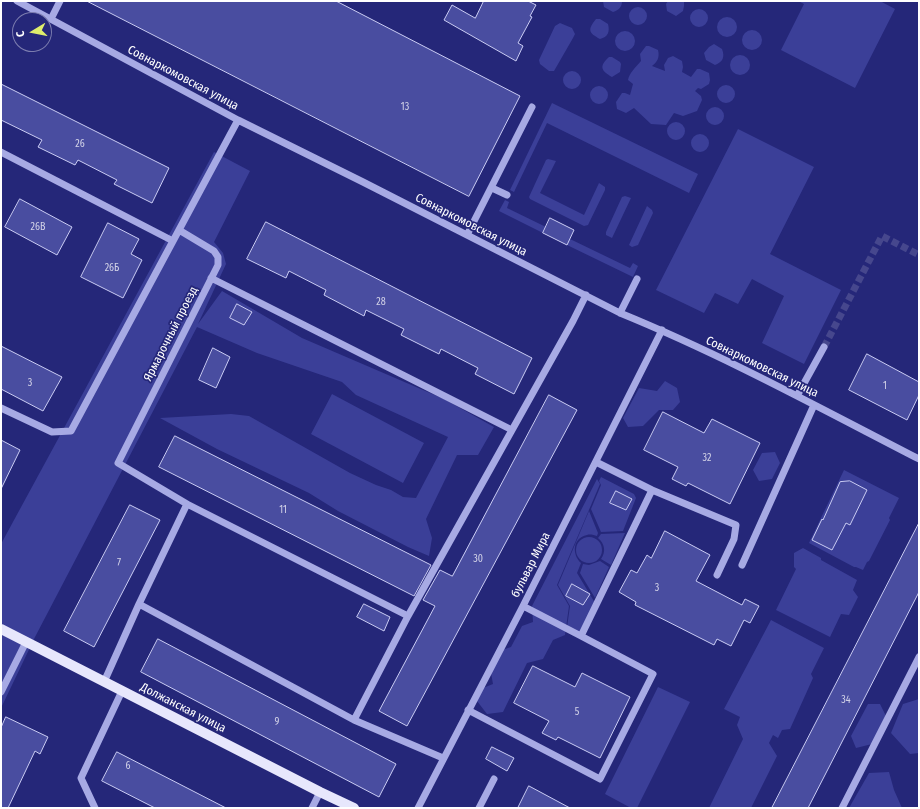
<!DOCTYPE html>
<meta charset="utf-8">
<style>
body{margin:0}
#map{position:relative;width:920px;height:809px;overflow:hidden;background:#252779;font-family:"Fira Sans Condensed",sans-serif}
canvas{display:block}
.frame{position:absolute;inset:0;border:2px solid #fff;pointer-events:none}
.north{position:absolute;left:12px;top:12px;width:40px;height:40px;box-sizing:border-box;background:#252779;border:1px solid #7c7daf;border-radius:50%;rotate:260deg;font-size:11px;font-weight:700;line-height:16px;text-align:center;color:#fff}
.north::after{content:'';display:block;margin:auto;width:14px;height:18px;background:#deed6c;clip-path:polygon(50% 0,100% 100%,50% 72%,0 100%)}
</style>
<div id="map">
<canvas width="920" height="809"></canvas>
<div class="frame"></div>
<div class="north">С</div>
</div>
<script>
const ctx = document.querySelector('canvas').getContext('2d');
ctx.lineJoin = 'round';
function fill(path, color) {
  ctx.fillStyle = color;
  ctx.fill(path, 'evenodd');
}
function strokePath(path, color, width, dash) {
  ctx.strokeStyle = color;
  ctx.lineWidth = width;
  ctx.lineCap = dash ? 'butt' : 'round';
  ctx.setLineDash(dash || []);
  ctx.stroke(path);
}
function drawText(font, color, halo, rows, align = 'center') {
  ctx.font = font + ' "Fira Sans Condensed",sans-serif';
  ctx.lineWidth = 3.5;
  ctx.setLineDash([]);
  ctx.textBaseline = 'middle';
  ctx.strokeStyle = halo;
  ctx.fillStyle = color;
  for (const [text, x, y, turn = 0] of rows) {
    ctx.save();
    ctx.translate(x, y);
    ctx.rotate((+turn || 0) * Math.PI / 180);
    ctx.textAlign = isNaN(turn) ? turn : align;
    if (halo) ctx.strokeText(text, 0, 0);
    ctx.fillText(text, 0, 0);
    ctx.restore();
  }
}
fill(new Path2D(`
 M 603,1 L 622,1 C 622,7 619,10 613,12 L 604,7 Z
 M 668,1 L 684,1 L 684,6 L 683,11 L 676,16 L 667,11 L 666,4 Z
 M 798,1 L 880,1 L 895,9 L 855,88 L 781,50 L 804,4 Z
 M629 16a9 9 0 1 1 18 0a9 9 0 1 1-18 0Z
 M690 18a9 9 0 1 1 18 0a9 9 0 1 1-18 0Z
 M717 27a10 10 0 1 1 20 0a10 10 0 1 1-20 0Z
 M 596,19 L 600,19 L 608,24 C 610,32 608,37 600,39 C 589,33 587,30 596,19 Z
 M 560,23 L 572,28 L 575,34 L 573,38 L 554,71 L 549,71 L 540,64 L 539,60 L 555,26 Z
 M742 40a10 10 0 1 1 20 0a10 10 0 1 1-20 0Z
 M615 41a10 10 0 1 1 20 0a10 10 0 1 1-20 0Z
 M 714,44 L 722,49 C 725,57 723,62 715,65 L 706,60 L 704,53 L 709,47 Z
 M 646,46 L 649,46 L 658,50 C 660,58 657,62 652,66 L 665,71 L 664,65 L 668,58 L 673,56 L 682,61 L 683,67 L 682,72 L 691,77 L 697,69 L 700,69 L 709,73 L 710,80 L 709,84 L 701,89 L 698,88 L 695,91 L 701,96 L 702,100 L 697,111 L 683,116 L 674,113 L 666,125 L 651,124 L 634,108 L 626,113 L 617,109 L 616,102 L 622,93 L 625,93 L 630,95 L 633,84 L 628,80 C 629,73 636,67 641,61 L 640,54 Z
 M730 65a10 10 0 1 1 20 0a10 10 0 1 1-20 0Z
 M 609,57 L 612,57 L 620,62 L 621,64 L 620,72 L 612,77 C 602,71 598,67 609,57 Z
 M563 80a9 9 0 1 1 18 0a9 9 0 1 1-18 0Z
 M717 94a9 9 0 1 1 18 0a9 9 0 1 1-18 0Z
 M590 95a9 9 0 1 1 18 0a9 9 0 1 1-18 0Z
 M 552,103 L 698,174 L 689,193 L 547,123 L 514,192 L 510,190 Z
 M706 116a9 9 0 1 1 18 0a9 9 0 1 1-18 0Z
 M667 131a9 9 0 1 1 18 0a9 9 0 1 1-18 0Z
 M 738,129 L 814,167 L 770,254 L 841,290 L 804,364 L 762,343 L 784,296 L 752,279 L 738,304 L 715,293 L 704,313 L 656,290 Z
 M691 143a9 9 0 1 1 18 0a9 9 0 1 1-18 0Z
 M 214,152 L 250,171 L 214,242 L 223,253 L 226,264 L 198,324 L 222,291 L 302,338 L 444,399 L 494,427 L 478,455 L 457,455 L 426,519 L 432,538 L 429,556 L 408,547 L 338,511 L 309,493 L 217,449 L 160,418 L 231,414 L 249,416 L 350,473 L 376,485 L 391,490 L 403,497 L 416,498 L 448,437 L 356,395 L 342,382 L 257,353 L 197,327 L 35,637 L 1,708 L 1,544 Z
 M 548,159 L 556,161 L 540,193 L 584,215 L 599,183 L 605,187 L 605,190 L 588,225 L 584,226 L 530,199 L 529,197 L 546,160 Z
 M 625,196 L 631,198 L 612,238 L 606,235 L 606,232 L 622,197 Z
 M 505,200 L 509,202 L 507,208 L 546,227 L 543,233 L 499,211 Z
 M 647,206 L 652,210 L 653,213 L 638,245 L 632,247 L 629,245 Z
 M 570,239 L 630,268 L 633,263 L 638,266 L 633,277 L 567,245 Z
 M 665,381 L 677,388 L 680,402 L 673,410 L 659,410 L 643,426 L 628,427 L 623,418 L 639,388 L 657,391 Z
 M 332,394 L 424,443 L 403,483 L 311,434 Z
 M 775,452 L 780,463 L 772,479 L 759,481 L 753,470 L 762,453 Z
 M 844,470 L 899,498 L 889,518 L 890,520 L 869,561 L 867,562 L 863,570 L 856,567 L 854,567 L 809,543 Z
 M 601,477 L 634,494 L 636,498 L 623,531 L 601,532 L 591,509 L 601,485 L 599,481 Z
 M 597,479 L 600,484 L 557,585 L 569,606 L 565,635 L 553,640 L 543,659 L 527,663 L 503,712 L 487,714 L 477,701 L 483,688 L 493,684 L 491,673 L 502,650 L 511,647 L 522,626 L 533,622 L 532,606 Z
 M 589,511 L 598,533 L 597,536 C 594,535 590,534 587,535 C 572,538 572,555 581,563 L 577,573 L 595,603 L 581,634 L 567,627 L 570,606 L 558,585 Z
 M 625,533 L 611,565 L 601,559 C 606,552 605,544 598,538 L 601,534 Z
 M576 550a13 13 0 1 1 26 0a13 13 0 1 1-26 0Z
 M 803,548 L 821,558 L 821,560 L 857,580 L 853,590 L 858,597 L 849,615 L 841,614 L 830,637 L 776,610 L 796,569 L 794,567 L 794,553 Z
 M 600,561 L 609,567 L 595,598 L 580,573 L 583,564 L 589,565 Z
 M 771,620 L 824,648 L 811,674 L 813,678 L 790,729 L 782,730 L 778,738 L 773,735 L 769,743 L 777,756 L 751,808 L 709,808 L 743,739 L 737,725 L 740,717 L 724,709 Z
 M 658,687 L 690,702 L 637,808 L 631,808 L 605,794 Z
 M 919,699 L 919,753 L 910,754 L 891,733 L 903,704 Z
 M 868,704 L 880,704 L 886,716 L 872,744 L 856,748 L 851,736 Z
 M 889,772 L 894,790 L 902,808 L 849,808 L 869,773 Z`), '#3b3f98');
const building = new Path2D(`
 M 87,1 L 336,1 L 520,96 L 469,196 Z
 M 484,1 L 528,1 L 536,5 L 530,16 L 532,17 L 518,43 L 523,46 L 516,61 L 444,20 L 452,5 L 475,18 Z
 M 1,84 L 169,168 L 152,203 L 114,184 L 117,180 L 78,160 L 75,165 L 38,147 L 42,140 L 1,120 Z
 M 20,199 L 72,227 L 57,255 L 5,227 Z
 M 550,218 L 574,230 L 567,245 L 543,233 Z
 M 266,222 L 532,358 L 514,394 L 475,374 L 478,368 L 441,349 L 439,354 L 401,335 L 404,329 L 366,310 L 364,316 L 324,295 L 326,290 L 289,271 L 286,278 L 247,259 Z
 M 108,223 L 139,239 L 131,254 L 142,260 L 123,298 L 81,277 Z
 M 237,304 L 252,312 L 244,325 L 230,318 Z
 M 1,346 L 62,377 L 43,411 L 1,389 Z
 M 213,348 L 230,357 L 216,388 L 199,380 Z
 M 867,354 L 919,382 L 919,395 L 907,420 L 849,390 Z
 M 549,395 L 577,410 L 407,726 L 379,711 L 435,606 L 423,600 L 440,570 L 452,576 Z
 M 663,412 L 704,433 L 712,419 L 760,443 L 730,504 L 688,483 L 686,486 L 672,479 L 678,467 L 644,450 Z
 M 175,436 L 431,565 L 414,596 L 159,467 Z
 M 1,440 L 20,450 L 1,489 Z
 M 850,481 L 867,490 L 850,525 L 846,523 L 832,550 L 812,540 L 822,519 L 823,520 L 840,482 Z
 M 616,491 L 632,499 L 626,510 L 610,503 Z
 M 130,505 L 160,520 L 94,647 L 64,631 Z
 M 919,523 L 919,592 L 808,808 L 772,808 Z
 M 665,531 L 710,555 L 696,581 L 742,605 L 745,599 L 759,606 L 750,623 L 744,620 L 731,646 L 717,639 L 714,645 L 635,605 L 636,602 L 619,592 L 631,570 L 637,573 L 647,555 L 651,558 Z
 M 572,584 L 590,594 L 583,605 L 566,596 Z
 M 364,604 L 390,617 L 384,631 L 357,617 Z
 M 158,639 L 396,764 L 379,797 L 141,672 Z
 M 533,666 L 575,687 L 582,673 L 630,697 L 600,758 L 558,737 L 556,740 L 542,733 L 549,721 L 514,703 Z
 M 6,717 L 48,737 L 40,754 L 35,751 L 8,808 L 1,808 L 1,728 Z
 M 492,747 L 514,758 L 507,771 L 486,759 Z
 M 117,752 L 226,808 L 155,808 L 102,781 Z
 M 529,786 L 570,808 L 518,808 Z`);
fill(building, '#494da0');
strokePath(building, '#caccf3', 1);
strokePath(new Path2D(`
 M 824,347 L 882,236 L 919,255`), '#46478d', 7, [7, 3.5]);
strokePath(new Path2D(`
 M 17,1 L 238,120 L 363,182 L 620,313 C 723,355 820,408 919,459
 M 51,19 L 60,1
 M 1,152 L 173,241
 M 492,188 L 507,195
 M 467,235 L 532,107
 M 211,278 L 512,430
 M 620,313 L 637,279
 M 797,396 L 824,347
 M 1,408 L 52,432 L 71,431 L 238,120
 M 596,462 L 652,490 L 736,525 L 734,539 L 717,575
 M 187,504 L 408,616
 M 742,565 L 814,405
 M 139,604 L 187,504 L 118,463 L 218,265 L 218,257 L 214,251 L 179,230
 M 523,606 L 581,636
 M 104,682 L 139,604 L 354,720 L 443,758
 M 1,692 L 26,642
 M 468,710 L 600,779 L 653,674 L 581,636 L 652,490
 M 354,720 L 408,616 L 573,321 L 586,295
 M 95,808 L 81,778 L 122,691
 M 312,808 L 320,792
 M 418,808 L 523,606 L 662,330
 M 479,808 L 494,779
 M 842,808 L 919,657`), '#a7aae4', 7);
strokePath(new Path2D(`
 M 1,629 L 320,792 L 354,808`), '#e7e7fc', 10);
drawText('10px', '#d2d2e7', null, [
 ["13",405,107],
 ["26",80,144],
 ["26В",38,227],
 ["26Б",112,268],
 ["28",381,302],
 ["3",30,383],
 ["1",885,386],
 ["32",707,458],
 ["11",283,510],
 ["30",478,559],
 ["7",119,563],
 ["3",657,588],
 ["34",846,700],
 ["5",577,712],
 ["9",277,722],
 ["6",128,766]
]);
drawText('12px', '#fff', '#252779', [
 ["Совнаркомовская улица",183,78,28],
 ["Совнаркомовская улица",471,225,27],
 ["Ярмарочный проезд",171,334,-63],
 ["Совнаркомовская улица",762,367,26],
 ["бульвар Мира",531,565,-63],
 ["Должанская улица",183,708,27]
]);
</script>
